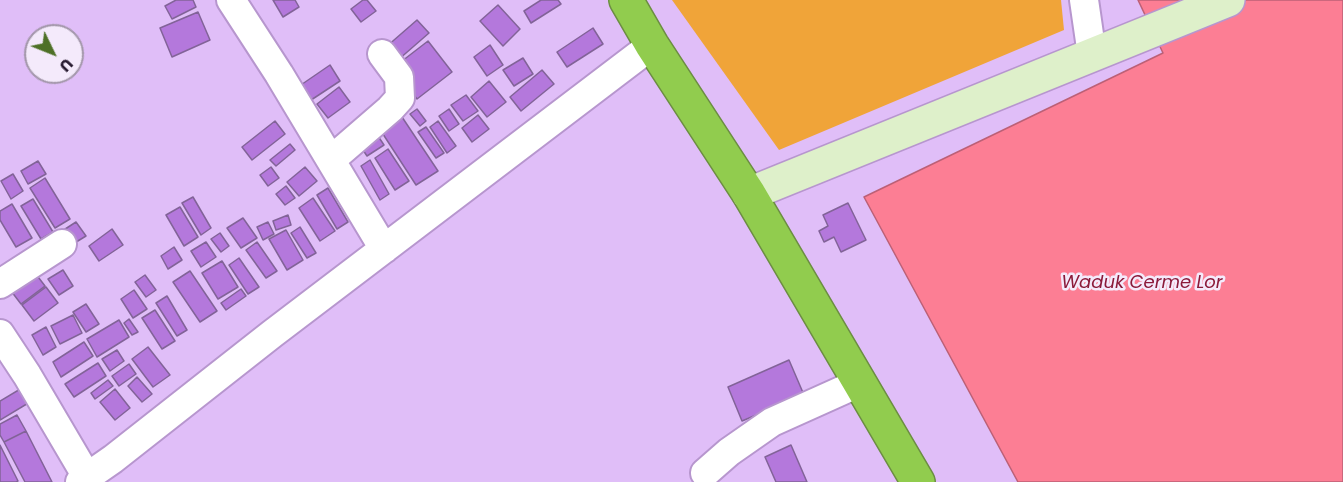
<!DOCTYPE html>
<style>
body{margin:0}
#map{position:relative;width:1343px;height:482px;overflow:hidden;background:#e0bef8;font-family:Poppins,sans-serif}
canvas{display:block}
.north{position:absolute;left:24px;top:24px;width:60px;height:60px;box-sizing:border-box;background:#f4eafb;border:2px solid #a296a9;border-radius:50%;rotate:133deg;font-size:16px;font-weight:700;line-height:24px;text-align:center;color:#26192f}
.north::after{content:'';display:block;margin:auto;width:21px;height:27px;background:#4e7027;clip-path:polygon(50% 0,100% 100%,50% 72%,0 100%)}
</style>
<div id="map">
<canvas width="1343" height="482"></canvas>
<div class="north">U</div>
</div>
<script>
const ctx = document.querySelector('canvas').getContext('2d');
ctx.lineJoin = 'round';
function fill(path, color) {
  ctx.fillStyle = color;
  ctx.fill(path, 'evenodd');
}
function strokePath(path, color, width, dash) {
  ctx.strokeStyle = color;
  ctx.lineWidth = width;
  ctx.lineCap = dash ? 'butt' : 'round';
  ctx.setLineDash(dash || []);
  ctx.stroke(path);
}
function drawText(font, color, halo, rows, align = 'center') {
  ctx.font = font + ' Poppins,sans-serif';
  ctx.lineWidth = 5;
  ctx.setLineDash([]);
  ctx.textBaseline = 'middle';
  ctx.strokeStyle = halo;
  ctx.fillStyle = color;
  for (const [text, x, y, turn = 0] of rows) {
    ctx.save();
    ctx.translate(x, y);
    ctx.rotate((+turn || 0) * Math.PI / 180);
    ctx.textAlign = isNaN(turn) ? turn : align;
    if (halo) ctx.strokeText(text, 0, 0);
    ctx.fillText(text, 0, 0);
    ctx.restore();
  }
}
fill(new Path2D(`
 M 672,0 L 1061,0 L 1064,30 L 779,150 Z`), '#f0a439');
const water = new Path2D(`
 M 1138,0 L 1343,0 L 1343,482 L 1018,482 L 864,197 L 1163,53 Z`);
fill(water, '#fc7e94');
strokePath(water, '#bc6076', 1.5);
const building = new Path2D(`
 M 176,0 L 193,0 L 196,7 L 172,19 L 165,6 Z
 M 273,0 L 295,0 L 299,7 L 283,17 Z
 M 363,0 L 367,0 L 376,11 L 361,22 L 351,9 Z
 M 541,0 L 558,0 L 561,4 L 531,23 L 524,11 Z
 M 498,5 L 520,29 L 503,46 L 480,21 Z
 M 198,12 L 210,40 L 172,57 L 160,28 Z
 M 417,20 L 429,33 L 398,60 L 386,47 Z
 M 593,28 L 603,44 L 567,67 L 557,52 Z
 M 428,41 L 452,72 L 417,99 L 393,68 Z
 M 490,45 L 503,65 L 487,76 L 474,57 Z
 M 523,58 L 533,74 L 514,86 L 503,70 Z
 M 330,65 L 340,81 L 305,104 L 295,89 Z
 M 542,70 L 554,84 L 521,111 L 510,97 Z
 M 489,81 L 506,102 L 487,117 L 471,97 Z
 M 339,87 L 350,102 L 328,118 L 317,104 Z
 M 466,95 L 478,111 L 463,121 L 451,105 Z
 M 417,109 L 426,121 L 420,126 L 410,114 Z
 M 449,109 L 459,124 L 449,131 L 439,116 Z
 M 478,115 L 489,129 L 472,142 L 462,128 Z
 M 402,117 L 438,171 L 416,185 L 381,131 Z
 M 275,121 L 285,134 L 252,160 L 242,147 Z
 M 438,121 L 456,146 L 447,153 L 430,127 Z
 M 426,127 L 444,153 L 436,158 L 418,132 Z
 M 378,136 L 384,145 L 367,156 L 361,147 Z
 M 290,144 L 295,150 L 276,166 L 270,160 Z
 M 388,149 L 409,181 L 395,190 L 375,158 Z
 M 370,160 L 389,194 L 380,200 L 361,166 Z
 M 38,161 L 46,174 L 28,184 L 21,171 Z
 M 271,167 L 279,178 L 268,186 L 260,175 Z
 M 305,167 L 317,181 L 299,196 L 287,182 Z
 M 13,174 L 23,191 L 11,199 L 1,181 Z
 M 45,178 L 70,219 L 55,228 L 30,188 Z
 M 286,186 L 295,198 L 285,205 L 276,194 Z
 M 328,188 L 348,222 L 337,229 L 317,195 Z
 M 193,197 L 211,228 L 201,235 L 182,203 Z
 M 313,198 L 335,231 L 320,241 L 299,208 Z
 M 33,199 L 53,232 L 41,239 L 21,206 Z
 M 848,203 L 866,240 L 841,252 L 834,237 L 824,242 L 819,231 L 828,226 L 823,215 Z
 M 12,204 L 32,238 L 16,247 L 0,220 L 0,211 Z
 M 180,207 L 198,237 L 184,246 L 166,215 Z
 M 288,215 L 291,225 L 276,230 L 273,221 Z
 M 243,218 L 257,238 L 241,248 L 227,228 Z
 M 76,222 L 86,236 L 68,247 L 59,233 Z
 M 268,222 L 274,234 L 263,240 L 257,227 Z
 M 300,227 L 316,253 L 307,258 L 291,233 Z
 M 112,229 L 123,245 L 99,261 L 89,246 Z
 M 286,230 L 303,260 L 287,270 L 269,239 Z
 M 220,233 L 229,246 L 221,252 L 211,239 Z
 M 206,242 L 216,257 L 201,267 L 191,251 Z
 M 257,242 L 277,271 L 266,278 L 246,250 Z
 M 174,247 L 182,260 L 168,269 L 161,256 Z
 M 239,258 L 259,287 L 248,294 L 229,265 Z
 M 222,261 L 238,287 L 218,299 L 202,273 Z
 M 32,269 L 45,286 L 21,304 L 8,287 Z
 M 63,270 L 73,286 L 59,295 L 48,279 Z
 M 190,271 L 217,311 L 200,322 L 173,282 Z
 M 145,275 L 156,290 L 146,297 L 135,282 Z
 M 46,287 L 58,303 L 34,321 L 22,305 Z
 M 241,289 L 246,296 L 226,310 L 221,303 Z
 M 134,290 L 147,309 L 133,318 L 121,299 Z
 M 167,296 L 187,330 L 177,336 L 156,303 Z
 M 86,304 L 99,324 L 86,332 L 73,312 Z
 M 155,310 L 175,341 L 162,349 L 142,318 Z
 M 73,315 L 82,333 L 60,344 L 51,326 Z
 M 129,319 L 138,332 L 132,335 L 124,323 Z
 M 119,320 L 129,337 L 97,357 L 87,339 Z
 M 46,327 L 56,347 L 43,355 L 32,335 Z
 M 84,342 L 93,356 L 61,377 L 53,362 Z
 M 148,347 L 170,375 L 153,387 L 132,359 Z
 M 117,350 L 124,361 L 110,371 L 102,359 Z
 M 789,360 L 804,395 L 742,421 L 728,387 Z
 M 98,363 L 106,376 L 74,397 L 65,384 Z
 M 129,364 L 136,374 L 119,386 L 112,376 Z
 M 137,377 L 152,394 L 142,402 L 128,386 Z
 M 108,380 L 113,386 L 95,399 L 91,393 Z
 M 27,385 L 35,399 L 0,420 L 0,401 Z
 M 115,389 L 130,408 L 115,420 L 100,402 Z
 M 17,415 L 26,431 L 4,442 L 0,435 L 0,424 Z
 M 26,431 L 52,482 L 25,482 L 4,442 Z
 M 0,445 L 18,481 L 16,482 L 0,482 Z
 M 791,445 L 807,482 L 776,482 L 765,457 Z`);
fill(building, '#b478dc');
strokePath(building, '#826398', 1.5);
const street = new Path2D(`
 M 231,0 L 279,74 L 384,249
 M 1084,0 L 1092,55
 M 331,160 L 390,109 L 400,98 L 399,77 L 382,54
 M 0,284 L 62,244
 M 0,334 L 27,375 L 90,482
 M 705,473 L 729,452 L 772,422 L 861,382
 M 80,482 L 113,459 L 272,334 L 652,45`);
const secondary = new Path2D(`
 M 749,194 L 1228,0`);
const highway = new Path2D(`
 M 626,0 L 652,45 L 749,194 L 918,482`);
strokePath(street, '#b796ce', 32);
strokePath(secondary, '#b796ce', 36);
strokePath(highway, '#6c8d43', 36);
strokePath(street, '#fff', 28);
strokePath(secondary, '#def0ca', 33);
strokePath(highway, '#91cc4e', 33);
drawText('italic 18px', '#8b1a3a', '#f4eafb', [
 ["Waduk Cerme Lor",1142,283]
]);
</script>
